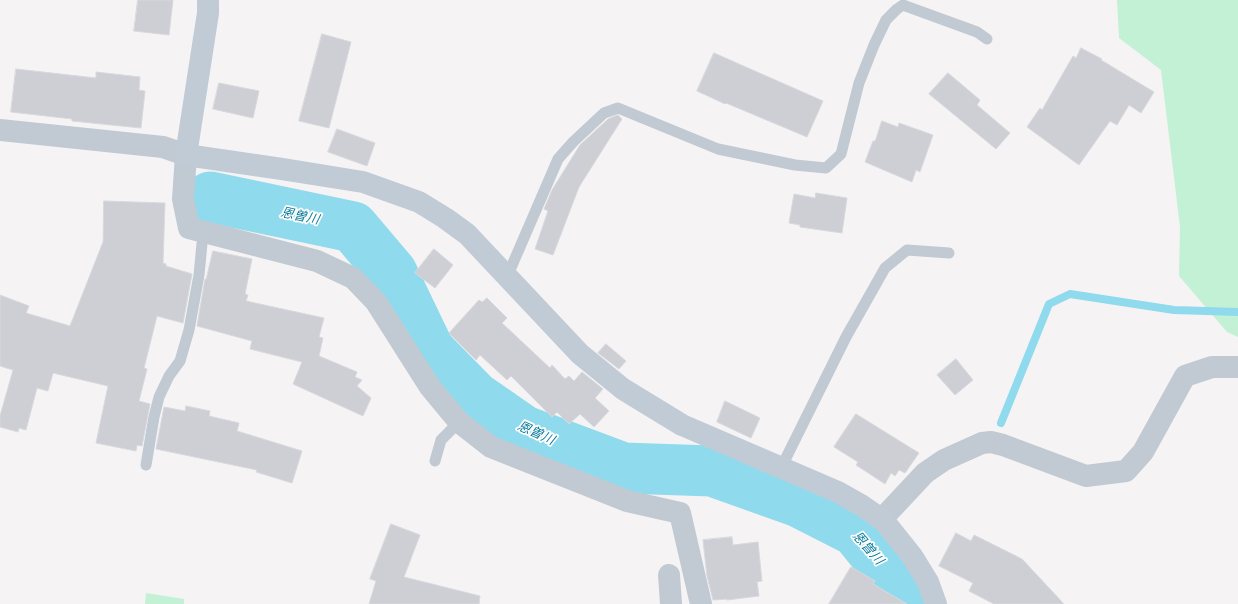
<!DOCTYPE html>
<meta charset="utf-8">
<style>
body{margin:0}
canvas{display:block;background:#f5f3f3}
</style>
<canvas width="1238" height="604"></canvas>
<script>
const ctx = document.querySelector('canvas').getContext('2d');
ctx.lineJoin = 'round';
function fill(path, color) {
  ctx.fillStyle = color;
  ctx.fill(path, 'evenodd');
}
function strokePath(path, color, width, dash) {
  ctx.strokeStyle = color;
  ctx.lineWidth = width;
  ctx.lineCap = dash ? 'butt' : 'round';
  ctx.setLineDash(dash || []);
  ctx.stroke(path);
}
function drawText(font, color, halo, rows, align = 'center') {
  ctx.font = font + ' "Asap Condensed","Noto Sans JP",sans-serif';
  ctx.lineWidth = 3.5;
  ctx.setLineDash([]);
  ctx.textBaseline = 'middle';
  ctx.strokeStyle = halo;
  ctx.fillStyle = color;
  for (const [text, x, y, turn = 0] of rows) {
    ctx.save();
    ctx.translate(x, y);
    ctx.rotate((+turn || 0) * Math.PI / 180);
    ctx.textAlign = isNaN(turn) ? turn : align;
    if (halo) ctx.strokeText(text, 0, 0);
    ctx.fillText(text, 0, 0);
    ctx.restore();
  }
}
fill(new Path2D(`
 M 1117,0 L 1238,0 L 1238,337 L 1227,332 L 1179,276 L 1180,227 L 1161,70 L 1119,38 Z
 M 146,593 L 184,599 L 184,604 L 145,604 Z`), '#c3f1d5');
strokePath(new Path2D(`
 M 1001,423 L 1049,304 L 1070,294 L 1174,310 L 1238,312`), '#90daee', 8);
strokePath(new Path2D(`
 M 210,197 L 353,227 L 392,273 L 429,350 L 475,397 L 524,431 L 623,468 L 712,471 L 799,502 L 856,531 L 894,578 L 906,604`), '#90daee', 51);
const building = new Path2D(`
 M 138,0 L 173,0 L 169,35 L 134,31 Z
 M 322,34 L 351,42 L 329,128 L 299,121 Z
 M 1081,48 L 1102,59 L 1101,60 L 1154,92 L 1141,113 L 1129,105 L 1117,125 L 1110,121 L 1079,165 L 1027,127 L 1040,108 L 1042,110 L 1073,56 L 1076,58 Z
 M 714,53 L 823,101 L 807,137 L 726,103 L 725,104 L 697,91 Z
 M 16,69 L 96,78 L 96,72 L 140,77 L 139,90 L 145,91 L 141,128 L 72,121 L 72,119 L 11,112 Z
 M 948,73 L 980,100 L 977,105 L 1010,133 L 996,149 L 929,94 Z
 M 219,83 L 259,91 L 253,118 L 213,109 Z
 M 618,115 L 622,119 L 579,187 L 553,255 L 535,249 L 548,211 L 544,209 L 552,190 L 580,145 L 608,119 Z
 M 882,121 L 898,127 L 899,123 L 933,135 L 920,172 L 916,170 L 912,182 L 865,162 L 873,141 L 875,141 Z
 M 337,129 L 375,143 L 367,166 L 328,152 Z
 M 816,193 L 847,198 L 842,233 L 800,227 L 800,225 L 789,223 L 794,194 L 815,198 Z
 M 104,201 L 165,203 L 163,263 L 166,264 L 166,266 L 192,274 L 183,323 L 157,316 L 144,368 L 147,369 L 139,401 L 150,404 L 142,446 L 137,445 L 136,451 L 96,443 L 108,386 L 53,373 L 48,391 L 37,388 L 26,430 L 19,428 L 18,432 L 0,427 L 0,416 L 13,370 L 0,366 L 0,295 L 29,306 L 26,313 L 70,326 L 103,242 Z
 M 434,249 L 453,265 L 435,288 L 415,273 Z
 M 213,251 L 252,259 L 245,294 L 248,295 L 246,301 L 324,318 L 319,337 L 323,338 L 319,356 L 357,372 L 355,377 L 362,380 L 357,386 L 371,398 L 363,416 L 293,384 L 302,362 L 250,349 L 252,341 L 197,326 L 205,279 L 206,279 Z
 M 487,298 L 507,318 L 502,323 L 550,368 L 552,365 L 565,379 L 569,376 L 574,381 L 582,372 L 603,389 L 595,398 L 609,411 L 594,427 L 580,414 L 569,424 L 557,412 L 552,417 L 511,376 L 507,380 L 480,355 L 476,360 L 449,333 L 479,300 L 482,302 Z
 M 606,344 L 626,361 L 619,369 L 598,353 Z
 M 956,359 L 973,380 L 955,395 L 937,375 Z
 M 725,401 L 760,418 L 751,438 L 717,422 Z
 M 186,406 L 210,411 L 209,416 L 239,423 L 237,431 L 302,451 L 292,483 L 256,472 L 257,470 L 156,449 L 164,407 L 185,411 Z
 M 856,414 L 919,453 L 905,473 L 899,470 L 895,476 L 891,473 L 885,484 L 856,465 L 858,462 L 834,447 Z
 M 391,524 L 420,535 L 404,577 L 480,596 L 479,604 L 369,604 L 376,581 L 370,579 Z
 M 956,533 L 971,541 L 974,535 L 1022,559 L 1064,604 L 994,604 L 969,591 L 973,583 L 939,566 Z
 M 732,537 L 733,545 L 758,542 L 762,581 L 757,582 L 759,596 L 727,600 L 727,599 L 713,600 L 707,576 L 703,540 Z
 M 851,567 L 875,581 L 873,584 L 907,604 L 829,604 Z`);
fill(building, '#cdcfd5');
strokePath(building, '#d7d9de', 1);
strokePath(new Path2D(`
 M 507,277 L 558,159 L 573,142 L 604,113 L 618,108 L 718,149 L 795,165 L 826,168 L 841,154 L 859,83 L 874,45 L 886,20 L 897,9 L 903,5 L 977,32 L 987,39
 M 435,461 L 441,440 L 459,422
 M 146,465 L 154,417 L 159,397 L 169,376 L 180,361 L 189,330 L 199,275 L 203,233
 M 781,468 L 846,337 L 885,268 L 907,250 L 949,253`), '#c1cad2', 11);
strokePath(new Path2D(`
 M 0,130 L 163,147 L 186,155 L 183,199 L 189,228 L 317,261 L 353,278 L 376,302 L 430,387 L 459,422 L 491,447 L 627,501 L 680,513 L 701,604
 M 882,519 L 925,473 L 944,460 L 982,443 L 991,442 L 1003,445 L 1086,476 L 1126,471 L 1143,452 L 1185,376 L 1212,367 L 1238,367
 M 669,575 L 671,604`), '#c1cad2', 22);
strokePath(new Path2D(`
 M 208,0 L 208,13 L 186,155 L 282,169 L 363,182 L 419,202 L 445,218 L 467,234 L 580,354 L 623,389 L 682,425 L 838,492 L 861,505 L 884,521 L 912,556 L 928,582 L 936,604`), '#c1cbd6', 22);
drawText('italic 13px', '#0c7c9b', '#fff', [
 ["恩曽川",300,216,12],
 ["恩曽川",536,433,24],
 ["恩曽川",868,548,49]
]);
</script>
